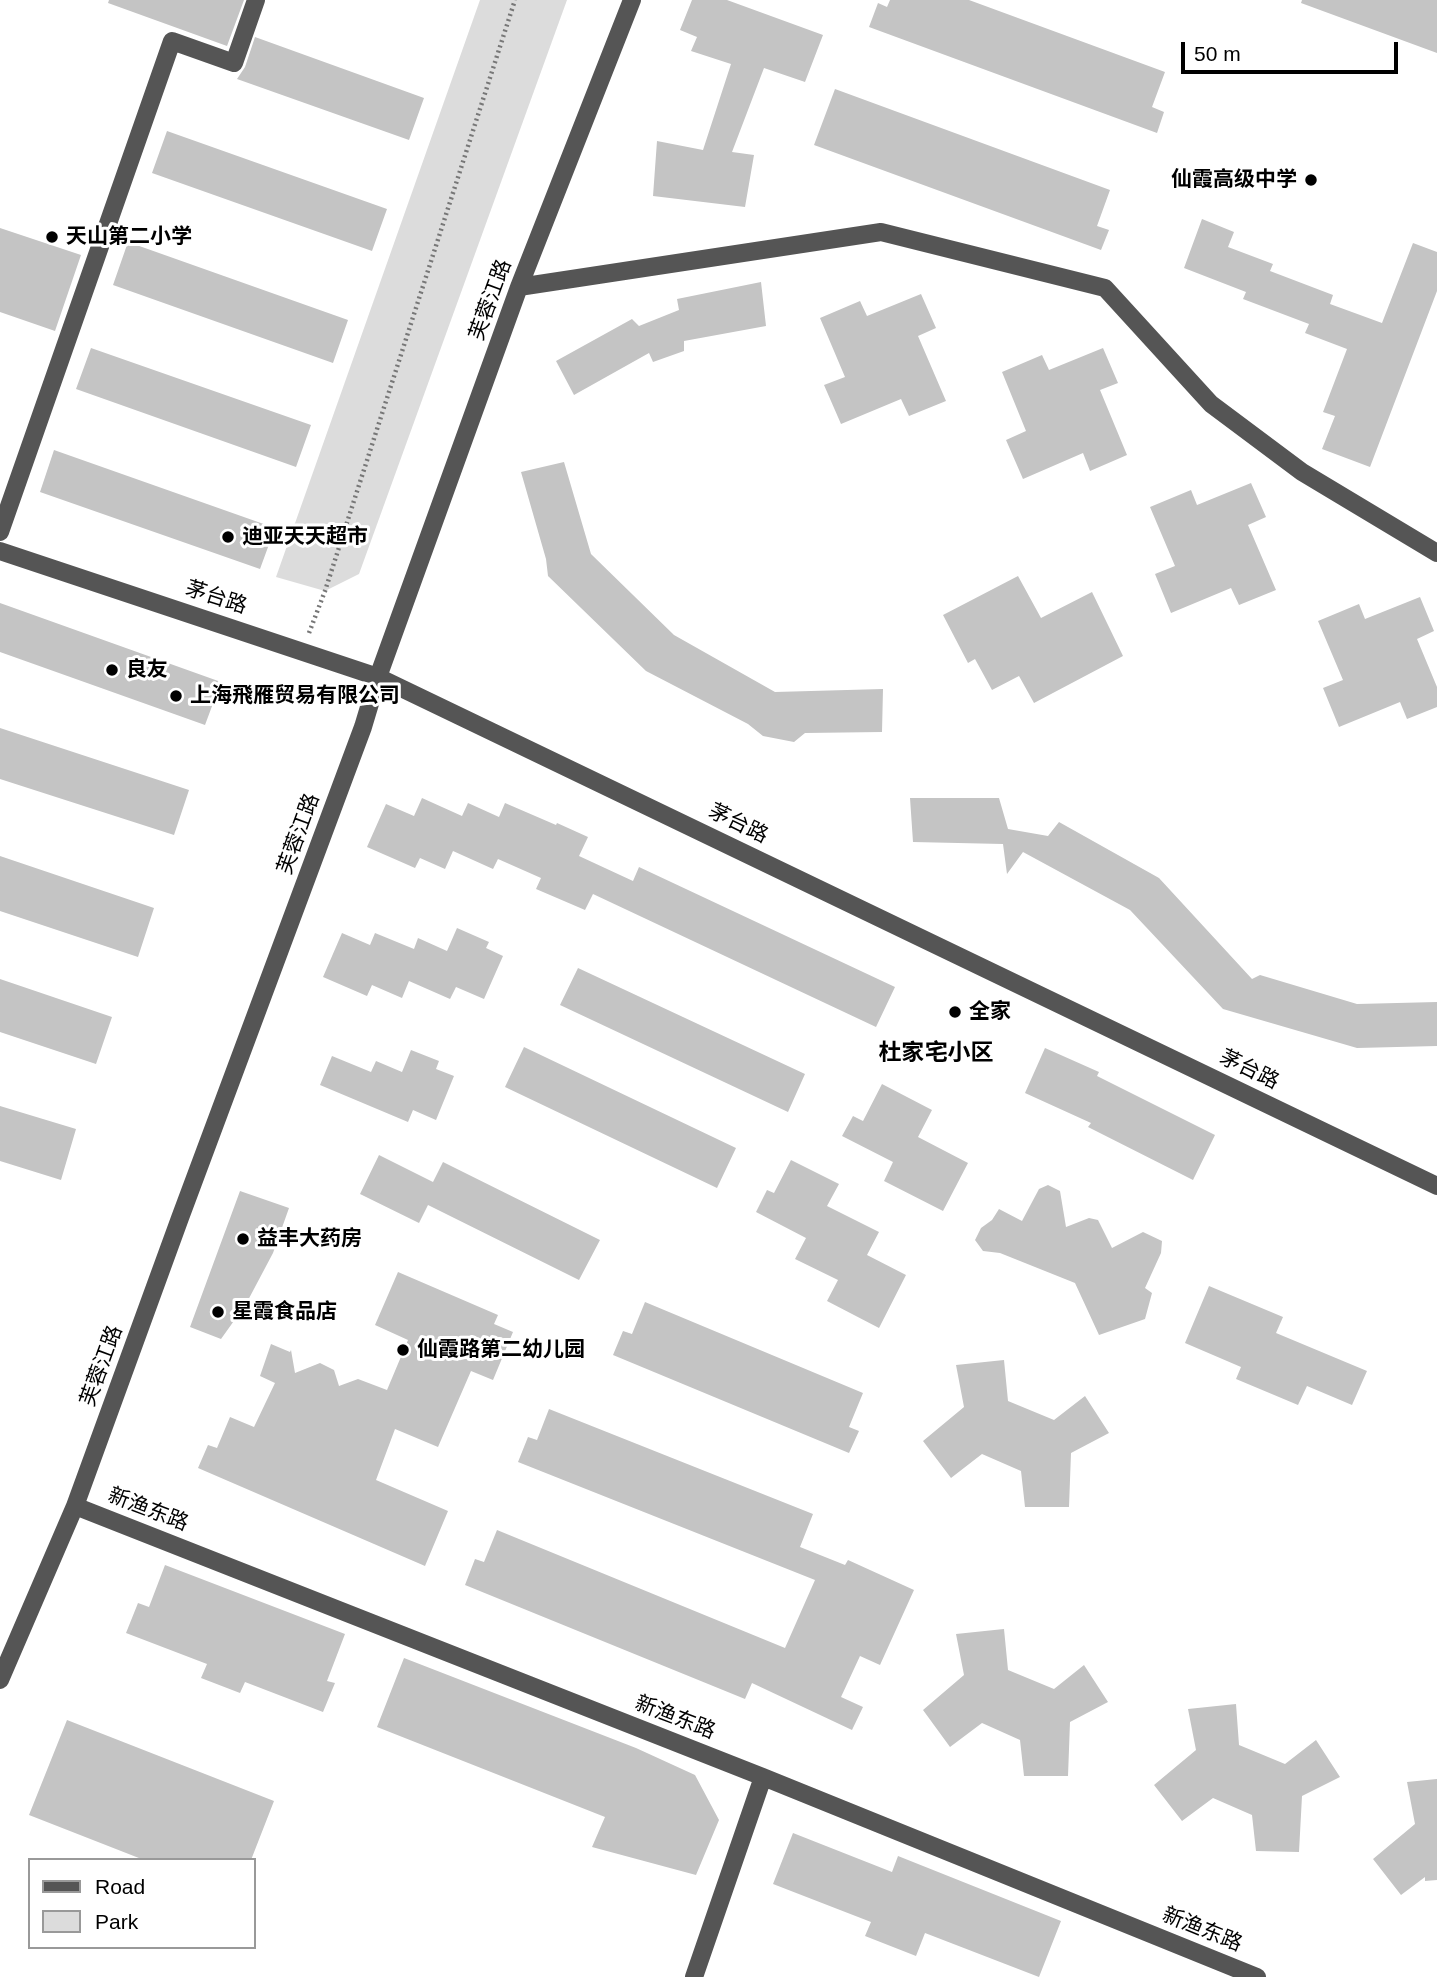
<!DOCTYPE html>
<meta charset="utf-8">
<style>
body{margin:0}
#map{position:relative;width:1437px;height:1977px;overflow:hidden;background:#fff;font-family:Helvetica,sans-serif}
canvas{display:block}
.legend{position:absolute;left:28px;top:1858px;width:228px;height:91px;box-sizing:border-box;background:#fff;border:2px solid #999;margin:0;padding:9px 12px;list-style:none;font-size:21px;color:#000}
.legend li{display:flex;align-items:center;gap:14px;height:35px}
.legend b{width:35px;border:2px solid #999}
.scale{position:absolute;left:1181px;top:42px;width:217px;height:32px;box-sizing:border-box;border:4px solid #000;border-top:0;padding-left:9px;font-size:21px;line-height:24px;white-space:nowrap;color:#000;-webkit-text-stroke:5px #fff;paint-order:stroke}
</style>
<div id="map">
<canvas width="1437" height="1977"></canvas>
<ul class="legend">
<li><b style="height:9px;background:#555"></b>Road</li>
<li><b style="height:19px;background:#dcdcdc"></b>Park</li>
</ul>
<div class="scale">50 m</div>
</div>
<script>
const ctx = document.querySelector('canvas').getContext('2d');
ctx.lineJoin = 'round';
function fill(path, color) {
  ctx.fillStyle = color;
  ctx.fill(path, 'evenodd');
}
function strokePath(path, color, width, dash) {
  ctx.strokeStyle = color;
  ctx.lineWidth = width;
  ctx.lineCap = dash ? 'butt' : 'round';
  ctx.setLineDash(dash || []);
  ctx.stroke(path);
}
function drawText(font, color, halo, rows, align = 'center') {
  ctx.font = font + ' Helvetica,"Noto Sans SC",sans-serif';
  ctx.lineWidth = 6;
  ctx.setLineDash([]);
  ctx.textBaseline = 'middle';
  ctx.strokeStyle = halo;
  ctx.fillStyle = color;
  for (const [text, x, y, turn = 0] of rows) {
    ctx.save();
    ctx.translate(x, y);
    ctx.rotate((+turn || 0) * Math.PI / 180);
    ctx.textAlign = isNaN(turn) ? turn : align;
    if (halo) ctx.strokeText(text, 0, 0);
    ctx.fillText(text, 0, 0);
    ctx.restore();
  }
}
fill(new Path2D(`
 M 480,0 L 567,0 L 359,574 L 325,591 L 276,577 Z`), '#dcdcdc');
fill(new Path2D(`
 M 109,0 L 244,0 L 227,46 L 108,3 Z
 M 692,0 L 727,0 L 823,35 L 805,82 L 764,68 L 732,152 L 754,155 L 745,207 L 653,196 L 657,141 L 703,150 L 731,64 L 691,51 L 697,37 L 680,30 Z
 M 890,0 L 969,0 L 1165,72 L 1152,107 L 1164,112 L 1157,133 L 869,27 L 878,3 L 887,7 Z
 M 1302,0 L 1437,0 L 1437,53 L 1301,3 Z
 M 255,37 L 424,98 L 409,140 L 237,79 L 245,67 Z
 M 835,89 L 1110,190 L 1097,226 L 1109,230 L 1101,250 L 814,145 Z
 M 167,131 L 387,209 L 372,251 L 152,173 Z
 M 1202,219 L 1234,232 L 1228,247 L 1273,264 L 1270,271 L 1333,295 L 1330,304 L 1382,323 L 1413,243 L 1437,252 L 1437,291 L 1370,467 L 1322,449 L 1335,416 L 1323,412 L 1347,349 L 1305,333 L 1309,324 L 1243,299 L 1246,292 L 1184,268 Z
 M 0,228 L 81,255 L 55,331 L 0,312 Z
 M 128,242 L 348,320 L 333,363 L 113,285 Z
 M 761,282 L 766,326 L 684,341 L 684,351 L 653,362 L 649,353 L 574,395 L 556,361 L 632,319 L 639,326 L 679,310 L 677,299 Z
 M 921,294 L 936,328 L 918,336 L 946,401 L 909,416 L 901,399 L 841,424 L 824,385 L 845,377 L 820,318 L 860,301 L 867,316 Z
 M 91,348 L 311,425 L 296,467 L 76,389 Z
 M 1103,348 L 1118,383 L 1100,390 L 1127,455 L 1090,471 L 1083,453 L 1023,479 L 1006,440 L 1026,431 L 1002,372 L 1042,355 L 1049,370 Z
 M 54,450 L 275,528 L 260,569 L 40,492 Z
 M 564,462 L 591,554 L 674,635 L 775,692 L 883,689 L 882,732 L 805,733 L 794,742 L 763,736 L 748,724 L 646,671 L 548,576 L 546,559 L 521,472 Z
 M 1251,483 L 1266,517 L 1248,525 L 1276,590 L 1239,605 L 1231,588 L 1171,613 L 1155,574 L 1175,566 L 1150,507 L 1191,490 L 1197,505 Z
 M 1018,576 L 1041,618 L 1092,592 L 1123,656 L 1034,703 L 1019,676 L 992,690 L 975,659 L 968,663 L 943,615 Z
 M 1420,597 L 1434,631 L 1417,639 L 1437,687 L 1437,707 L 1407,719 L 1400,702 L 1339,727 L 1323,688 L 1343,680 L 1318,621 L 1359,604 L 1365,619 Z
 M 0,603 L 221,682 L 205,725 L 0,652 Z
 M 0,728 L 189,790 L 174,835 L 0,779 Z
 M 422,798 L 462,816 L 468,803 L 499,817 L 505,803 L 556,825 L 557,823 L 588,837 L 579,856 L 633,881 L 639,867 L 895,987 L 876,1027 L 593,894 L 585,910 L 536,889 L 541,878 L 498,859 L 493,869 L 453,851 L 445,869 L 420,858 L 415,868 L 367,847 L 386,804 L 414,816 Z
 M 910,798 L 999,798 L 1008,829 L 1048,836 L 1059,822 L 1159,878 L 1252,979 L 1260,975 L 1357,1004 L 1437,1002 L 1437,1046 L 1357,1048 L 1223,1009 L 1130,910 L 1023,852 L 1007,874 L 1003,844 L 913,842 Z
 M 0,856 L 154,908 L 138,957 L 0,911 Z
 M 457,928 L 489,942 L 486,948 L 503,956 L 484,999 L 456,987 L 450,999 L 409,981 L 402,998 L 372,985 L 367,996 L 323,977 L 342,933 L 370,945 L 375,933 L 414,949 L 418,938 L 447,951 Z
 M 578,968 L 805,1074 L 788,1112 L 560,1005 Z
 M 0,979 L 112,1017 L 96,1064 L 0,1032 Z
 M 524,1047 L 736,1148 L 717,1188 L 505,1087 Z
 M 1045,1048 L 1099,1072 L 1097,1076 L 1215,1135 L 1193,1180 L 1088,1127 L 1091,1123 L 1025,1093 Z
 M 411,1050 L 439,1061 L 436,1069 L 454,1076 L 436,1120 L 413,1110 L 408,1122 L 320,1085 L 332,1056 L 371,1072 L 376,1061 L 402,1072 Z
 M 882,1084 L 932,1110 L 918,1137 L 968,1163 L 943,1211 L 884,1181 L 893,1162 L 842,1136 L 853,1116 L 863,1121 Z
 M 0,1106 L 76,1129 L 61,1180 L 0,1161 Z
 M 379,1155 L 433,1182 L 443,1162 L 600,1240 L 579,1280 L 428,1205 L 419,1223 L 360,1194 Z
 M 791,1160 L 839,1184 L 827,1206 L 879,1232 L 867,1255 L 906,1275 L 879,1328 L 827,1301 L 838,1280 L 795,1259 L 806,1238 L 756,1212 L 767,1190 L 774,1193 Z
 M 1048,1185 L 1060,1191 L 1066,1227 L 1089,1218 L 1098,1220 L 1112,1248 L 1143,1232 L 1162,1241 L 1161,1253 L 1145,1288 L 1152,1293 L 1145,1319 L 1099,1335 L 1075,1283 L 1000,1253 L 983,1251 L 975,1240 L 981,1228 L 992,1220 L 999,1209 L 1022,1221 L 1039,1189 Z
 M 240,1191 L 289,1208 L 273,1253 L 246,1304 L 221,1339 L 190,1327 Z
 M 398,1272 L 498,1315 L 494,1324 L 513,1332 L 493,1380 L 471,1371 L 438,1447 L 395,1429 L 376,1480 L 448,1511 L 425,1566 L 198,1468 L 208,1445 L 217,1448 L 230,1417 L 254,1427 L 275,1383 L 260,1376 L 271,1344 L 290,1352 L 291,1350 L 295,1373 L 320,1363 L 334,1370 L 339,1386 L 358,1379 L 387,1390 L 408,1340 L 375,1325 Z
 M 1209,1286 L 1283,1317 L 1276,1333 L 1367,1371 L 1352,1405 L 1307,1386 L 1298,1405 L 1236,1379 L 1241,1367 L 1185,1343 Z
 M 645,1302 L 863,1393 L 849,1427 L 859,1431 L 849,1453 L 613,1355 L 623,1331 L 632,1334 Z
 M 1004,1360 L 1008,1401 L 1054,1420 L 1085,1396 L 1109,1433 L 1071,1453 L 1069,1507 L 1025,1507 L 1021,1471 L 982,1454 L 951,1478 L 923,1441 L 964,1407 L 956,1365 Z
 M 549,1409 L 813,1514 L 800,1547 L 845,1565 L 848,1560 L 914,1590 L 880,1665 L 860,1656 L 841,1697 L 863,1707 L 852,1730 L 752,1683 L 745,1699 L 465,1585 L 475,1559 L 484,1562 L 497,1530 L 785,1648 L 815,1580 L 518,1462 L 528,1437 L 537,1440 Z
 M 165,1565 L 345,1634 L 327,1681 L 335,1683 L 323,1712 L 245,1682 L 240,1693 L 201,1678 L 207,1664 L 126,1633 L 138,1603 L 149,1607 Z
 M 1004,1629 L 1008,1670 L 1054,1689 L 1084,1665 L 1108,1702 L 1070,1722 L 1068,1776 L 1024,1776 L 1020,1740 L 982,1723 L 950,1747 L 923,1710 L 964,1675 L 956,1634 Z
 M 404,1658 L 636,1748 L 695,1775 L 719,1820 L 696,1875 L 592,1847 L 605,1817 L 377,1727 Z
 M 1236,1704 L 1239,1745 L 1285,1764 L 1316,1740 L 1340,1777 L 1302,1796 L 1299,1852 L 1256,1851 L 1252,1815 L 1213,1798 L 1182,1821 L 1154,1785 L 1196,1750 L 1188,1709 Z
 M 67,1720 L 274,1801 L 251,1860 L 144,1860 L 29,1815 Z
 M 1437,1779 L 1437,1880 L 1425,1881 L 1425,1877 L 1401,1895 L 1373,1859 L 1415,1824 L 1407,1782 Z
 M 793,1833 L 892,1872 L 898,1856 L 1061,1921 L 1039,1977 L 925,1933 L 916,1956 L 865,1936 L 871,1922 L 773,1884 Z`), '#c4c4c4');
strokePath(new Path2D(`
 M 309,633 L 325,591 L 515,0`), '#777', 4.5, [2, 3.5]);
strokePath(new Path2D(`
 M 519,287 L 881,232 L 1105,288 L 1211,404 L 1302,472 L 1437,553
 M 0,532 L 172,41 L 234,63 L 256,0
 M 0,551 L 378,677 L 1437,1186
 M 75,1506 L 763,1777 L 1257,1977
 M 0,1680 L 75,1506 L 180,1218 L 363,727 L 378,677 L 519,287 L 632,0
 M 694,1977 L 763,1777`), '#555', 18);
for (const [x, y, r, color] of [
 [1311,180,7,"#000"],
 [52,237,7,"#000"],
 [228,537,7,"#000"],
 [112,670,7,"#000"],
 [176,696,7,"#000"],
 [955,1012,7,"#000"],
 [243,1239,7,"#000"],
 [218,1312,7,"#000"],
 [403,1350,7,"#000"]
]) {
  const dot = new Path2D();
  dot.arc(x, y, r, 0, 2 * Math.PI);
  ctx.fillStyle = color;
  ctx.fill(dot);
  strokePath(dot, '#fff', 2.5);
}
drawText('bold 21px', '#000', '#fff', [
 ["仙霞高级中学",1297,180,"right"],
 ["天山第二小学",66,237],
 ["迪亚天天超市",242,537],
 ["良友",126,670],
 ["上海飛雁贸易有限公司",190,696],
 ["全家",969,1012],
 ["益丰大药房",257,1239],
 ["星霞食品店",232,1312],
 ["仙霞路第二幼儿园",417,1350]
], 'left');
drawText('21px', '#000', '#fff', [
 ["芙蓉江路",491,300,-70],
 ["茅台路",216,598,18],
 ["茅台路",738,824,26],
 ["芙蓉江路",299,834,-70],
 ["茅台路",1249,1070,26],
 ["芙蓉江路",102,1366,-70],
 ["新渔东路",148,1510,21],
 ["新渔东路",675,1718,21],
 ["新渔东路",1202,1930,22]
]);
drawText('bold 23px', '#000', '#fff', [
 ["杜家宅小区",936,1054]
]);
</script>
